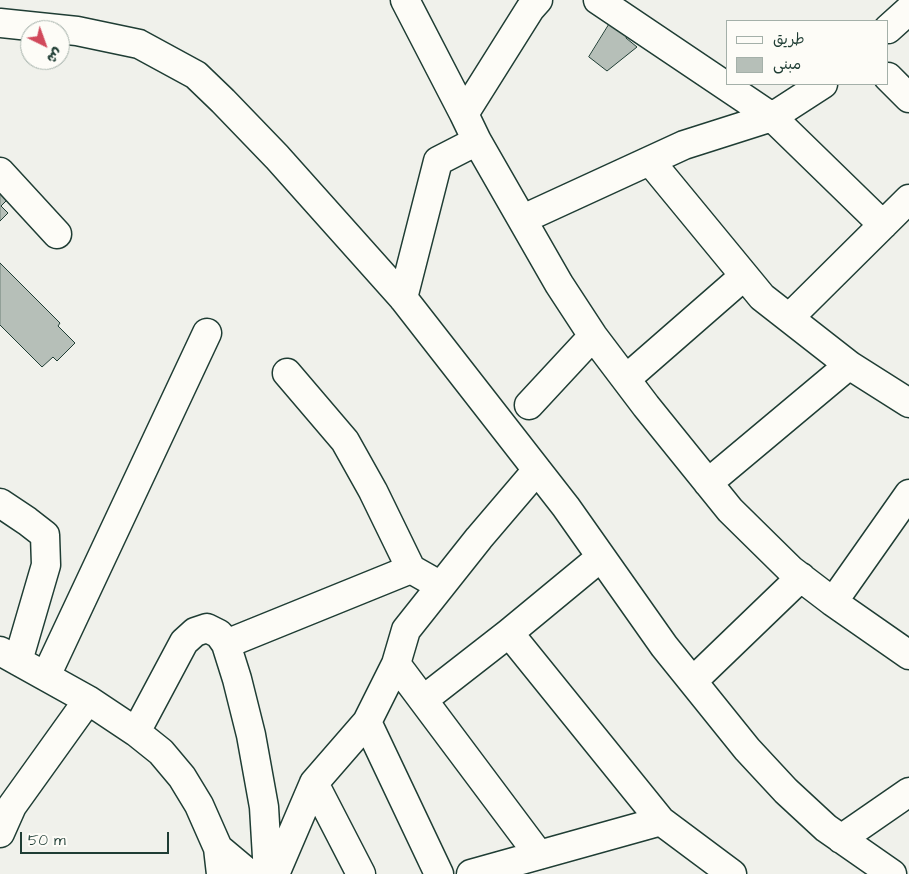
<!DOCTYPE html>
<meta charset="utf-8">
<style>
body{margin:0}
#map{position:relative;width:909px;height:874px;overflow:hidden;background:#f0f1eb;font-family:"Architects Daughter","Playpen Sans Arabic",sans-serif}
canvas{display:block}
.legend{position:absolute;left:726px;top:20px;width:162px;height:65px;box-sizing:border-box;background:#fdfcf7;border:1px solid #a4b0a9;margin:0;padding:6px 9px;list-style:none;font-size:15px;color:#1f3d34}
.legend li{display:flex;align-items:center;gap:10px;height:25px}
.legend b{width:25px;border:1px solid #a4b0a9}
.north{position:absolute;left:20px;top:20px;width:50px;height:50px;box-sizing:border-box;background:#fdfcf7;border:1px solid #a4b0a9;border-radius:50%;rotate:138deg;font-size:14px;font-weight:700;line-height:20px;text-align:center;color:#1f3d34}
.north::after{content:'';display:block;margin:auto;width:18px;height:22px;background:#d1495b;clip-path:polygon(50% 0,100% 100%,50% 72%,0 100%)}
.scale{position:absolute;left:20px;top:832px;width:149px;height:22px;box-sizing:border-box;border:2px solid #1f3d34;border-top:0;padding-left:6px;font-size:15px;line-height:18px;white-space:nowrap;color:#1f3d34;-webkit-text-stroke:4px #fdfcf7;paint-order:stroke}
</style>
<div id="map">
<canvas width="909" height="874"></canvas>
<ul class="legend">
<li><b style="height:6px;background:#fdfcf7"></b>طريق</li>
<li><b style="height:14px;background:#b6bfb8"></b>مبنى</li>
</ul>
<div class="north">ش</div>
<div class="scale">50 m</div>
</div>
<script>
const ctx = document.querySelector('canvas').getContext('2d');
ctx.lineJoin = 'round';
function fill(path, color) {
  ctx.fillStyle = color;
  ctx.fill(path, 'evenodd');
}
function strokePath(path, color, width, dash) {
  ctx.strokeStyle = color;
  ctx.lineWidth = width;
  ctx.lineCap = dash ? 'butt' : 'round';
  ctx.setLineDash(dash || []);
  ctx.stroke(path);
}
const building = new Path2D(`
 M 610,23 L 627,35 L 626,38 L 637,47 L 607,71 L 589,57 Z
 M 0,173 L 17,190 L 1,206 L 8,213 L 0,221 Z
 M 0,263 L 60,323 L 58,326 L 75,343 L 57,361 L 53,357 L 42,367 L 0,325 Z`);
fill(building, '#b6bfb8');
strokePath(building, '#1f3d34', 1);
const minor = new Path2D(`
 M 405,0 L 464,114 L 477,141 L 559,284 L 593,336 L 646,406 L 730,510 L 791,570 L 833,602 L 909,655
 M 598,0 L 772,117 L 883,225
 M 0,23 L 77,31 L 139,44 L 196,75 L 223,101 L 277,157 L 403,298 L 566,507 L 664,646 L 747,749 L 786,791 L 826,828 L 892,874
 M 888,29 L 909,10
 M 888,77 L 909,98
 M 464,114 L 530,9 L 538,0
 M 650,161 L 762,297 L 849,365 L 909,403
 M 0,172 L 57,234
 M 523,219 L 684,145 L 772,117 L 823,84
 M 403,298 L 438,161 L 477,141
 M 789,318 L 909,199
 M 287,373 L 345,441 L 373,491 L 411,569
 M 626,379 L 744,276
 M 529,405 L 593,336
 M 537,470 L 479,538 L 406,630 L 396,664 L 539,855
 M 708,483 L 849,365
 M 0,503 L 27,521 L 45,535 L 46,565 L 18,661
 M 833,602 L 909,494
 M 509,633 L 601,557
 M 0,651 L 88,700 L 136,732 L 161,752 L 182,777 L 199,805 L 218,848 L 221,874
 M 396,664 L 367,722 L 439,874
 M 46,676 L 207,333
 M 693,681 L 801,577
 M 423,700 L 509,633 L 661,821
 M 136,732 L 184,642 L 195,632 L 207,628 L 219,634 L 226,644
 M 0,833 L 12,806 L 88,700
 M 841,839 L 909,792
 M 218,848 L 249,874
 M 268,874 L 264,807 L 251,735 L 237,679 L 226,644 L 411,569 L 441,586
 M 275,874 L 314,783
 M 361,874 L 314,783 L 367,722
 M 471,874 L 661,821 L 732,874`);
strokePath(minor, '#1f3d34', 31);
strokePath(minor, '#fdfcf7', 28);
</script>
